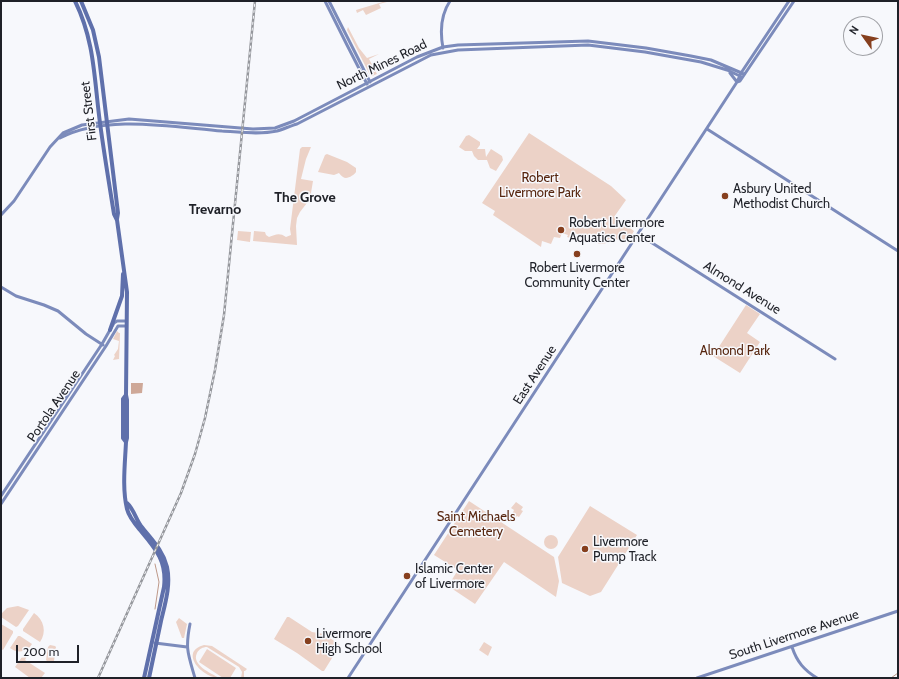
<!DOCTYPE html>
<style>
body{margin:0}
#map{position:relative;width:899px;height:679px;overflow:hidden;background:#f7f8fc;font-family:Cabin,sans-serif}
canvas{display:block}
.frame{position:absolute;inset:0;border:2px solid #1f2128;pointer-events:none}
.north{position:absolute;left:843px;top:16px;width:40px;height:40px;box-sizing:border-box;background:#f7f8fc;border:1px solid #a1a2a7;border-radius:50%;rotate:303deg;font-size:11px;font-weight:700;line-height:16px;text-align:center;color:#1f2128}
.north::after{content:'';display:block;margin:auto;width:14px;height:18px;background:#863f1e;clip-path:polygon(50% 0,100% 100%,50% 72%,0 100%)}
.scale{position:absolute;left:16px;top:645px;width:63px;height:18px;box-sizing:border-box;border:2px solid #1f2128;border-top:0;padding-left:5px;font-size:12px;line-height:14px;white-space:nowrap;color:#1f2128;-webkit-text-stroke:3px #f7f8fc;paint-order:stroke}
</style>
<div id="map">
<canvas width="899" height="679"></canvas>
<div class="frame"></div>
<div class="north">N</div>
<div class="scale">200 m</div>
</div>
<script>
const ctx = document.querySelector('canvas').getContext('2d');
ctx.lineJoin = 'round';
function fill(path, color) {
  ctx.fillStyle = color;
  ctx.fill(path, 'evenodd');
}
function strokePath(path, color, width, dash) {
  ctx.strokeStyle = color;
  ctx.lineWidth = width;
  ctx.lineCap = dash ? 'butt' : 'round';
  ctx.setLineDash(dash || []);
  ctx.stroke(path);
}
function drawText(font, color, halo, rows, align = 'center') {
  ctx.font = font + ' Cabin,sans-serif';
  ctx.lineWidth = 3;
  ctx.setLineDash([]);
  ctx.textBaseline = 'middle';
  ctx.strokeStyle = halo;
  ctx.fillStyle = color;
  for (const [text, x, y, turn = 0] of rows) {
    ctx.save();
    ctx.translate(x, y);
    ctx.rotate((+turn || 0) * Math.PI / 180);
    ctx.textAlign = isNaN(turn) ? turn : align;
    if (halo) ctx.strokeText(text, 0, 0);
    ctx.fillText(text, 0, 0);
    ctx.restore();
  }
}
fill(new Path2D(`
 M 386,1 L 400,1 L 391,1 L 379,4 L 381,8 L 366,15 L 363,10 L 357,13 L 356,10 Z
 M 348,27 L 359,48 L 367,58 L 379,54 L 369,59 L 377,74 L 372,76 L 370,75 L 347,30 Z
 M 529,133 L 611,186 L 626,200 L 614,217 L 634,231 L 628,242 C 621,240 616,238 609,241 C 609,242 604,244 603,244 C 597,245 581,234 574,233 L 572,241 L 570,240 L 570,238 L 567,237 L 568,235 L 562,233 L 560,238 L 554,237 L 551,244 L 542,241 L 541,247 L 493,215 L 495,211 L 482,203 Z
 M 469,135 L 480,142 L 480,145 L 477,149 L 485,149 L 486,157 L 491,149 L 502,156 L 503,160 L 496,171 L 490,168 L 487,160 L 478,160 L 474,156 L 472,151 L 465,151 L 459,147 L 466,136 Z
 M 302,147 L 311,147 L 306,159 L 301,179 L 313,181 L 310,199 L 300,212 L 297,218 L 296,226 L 297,245 L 253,241 L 254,231 L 265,232 L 266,235 L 269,237 C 275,235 279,232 286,237 L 291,235 L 290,229 L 300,149 Z
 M 327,154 L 347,162 L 356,168 L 356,172 C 354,175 347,180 343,177 C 341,176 340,174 339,173 L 334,175 L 318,172 L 325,155 Z
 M 238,231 L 251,232 L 250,242 L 237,240 Z
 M 746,305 L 760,314 L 747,333 L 760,342 L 740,373 L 713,356 Z
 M 117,331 L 119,333 L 120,333 L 119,361 L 119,359 L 113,360 L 115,356 L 114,355 L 118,349 L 119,341 L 113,339 Z
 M 469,501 L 554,557 L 559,581 L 556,597 L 504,562 L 475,604 L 448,586 L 458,570 L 434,555 Z
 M 516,502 L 523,507 L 521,510 L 523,511 L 519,517 L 517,516 L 514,519 L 511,517 L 514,510 L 511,508 Z
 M 590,506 L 637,535 L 601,592 L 590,596 L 562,583 L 558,557 Z
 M544 542a7 7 0 1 1 14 0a7 7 0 1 1-14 0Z
 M 18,606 L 29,610 L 18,626 L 16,627 L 1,617 L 1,614 L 7,608 Z
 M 34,613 C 44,620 47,632 40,642 L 23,631 L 23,629 Z
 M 287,617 L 289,617 L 312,632 L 324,634 L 340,645 L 324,671 L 322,671 L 297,653 L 274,639 Z
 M 179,618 L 187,624 L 184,638 L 182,638 L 176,622 Z
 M 1,624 L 13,631 L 13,633 L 3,650 L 1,649 Z
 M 18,636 L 20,636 L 32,644 C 27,652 18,654 10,648 Z
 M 484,642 L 492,647 L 488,656 L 479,650 Z
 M 50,645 L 55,646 L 56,647 L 54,661 L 53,662 L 48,662 L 46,660 L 48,647 Z
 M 204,645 L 212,646 L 247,669 L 245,671 L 244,671 L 244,678 L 241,678 L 242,672 L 239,667 L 207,647 C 203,647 199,649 197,653 C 191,665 211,673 219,678 C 203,678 178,652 204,645 Z
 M 207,649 L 236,668 L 230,678 L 223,678 L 199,662 Z
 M 24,654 L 27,656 L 25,660 L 45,673 L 41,678 L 30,678 L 15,667 Z`), '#ecd2c7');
fill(new Path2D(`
 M 131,383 L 143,383 L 142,393 L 131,394 Z`), '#cea898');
strokePath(new Path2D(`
 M 155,564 L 159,582 L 155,609
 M 891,678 L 898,673`), '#bd9888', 1);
strokePath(new Path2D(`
 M 325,1 L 347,45 L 367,84
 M 329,1 L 370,82
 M 443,48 C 440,32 440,16 450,1
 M 730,73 L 737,82
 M 737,82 L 740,81 L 794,1
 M 707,129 L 898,251
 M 60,138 C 105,114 173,127 222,131 C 240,132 259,135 277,131 C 284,129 290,126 297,124 L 431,55 L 458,50 L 588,45 L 645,52 L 701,62 L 727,70 L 742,77
 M 1,215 L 14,201 L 50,147 L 63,133 L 82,125 L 129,119 L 253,129 L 275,128 L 294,121 L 417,57 L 443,47 L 458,45 L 588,41 L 646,48 L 691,56 L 711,60 L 744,74
 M 638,234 L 835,359
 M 1,287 L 16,296 L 44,305 L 58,311 L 86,334 L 103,345
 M 1,496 L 102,344 L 114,323 L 117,321 L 126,321
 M 1,504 L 106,346 L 118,326 L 126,326
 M 190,624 C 185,649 188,654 195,678
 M 155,643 L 187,647
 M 792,647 C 797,662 804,670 817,678
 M 348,678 L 737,82 L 741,73 L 789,1
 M 697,678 L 898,611`), '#7c8bbb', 3);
strokePath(new Path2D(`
 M 75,1 C 95,42 94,79 100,123 C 104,153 109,183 114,214 L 117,220 L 127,292 L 126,395 L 127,400 L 127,438 L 126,442 C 125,464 122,488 127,509 C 129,517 135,524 140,530 C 156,549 167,561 164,587 L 144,678
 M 81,1 L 93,30 L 99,57 L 118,213 L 117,219
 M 110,330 L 122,296 L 123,274
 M 126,442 L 123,438 L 123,399 L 126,395
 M 127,503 C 133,508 136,519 141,526 C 151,539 163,550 167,567 C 171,585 165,604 161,621 C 157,640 153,659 149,678`), '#5f70ab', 4);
const rail = new Path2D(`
 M 98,678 L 181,493 L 195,454 L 205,418 L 215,370 L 224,315 L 255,1`);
strokePath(rail, '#95979c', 2.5);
strokePath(rail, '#f7f8fc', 1, [3]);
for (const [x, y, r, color] of [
 [725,196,4,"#863f1e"],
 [561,230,4,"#863f1e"],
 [577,254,4,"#863f1e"],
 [585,549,4,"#863f1e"],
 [407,576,4,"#863f1e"],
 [308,641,4,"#863f1e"]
]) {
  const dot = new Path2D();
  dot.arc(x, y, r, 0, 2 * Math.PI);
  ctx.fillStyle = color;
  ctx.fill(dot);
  strokePath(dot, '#f7f8fc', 1.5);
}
drawText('13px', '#1f2128', '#f7f8fc', [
 ["North Mines Road",382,65,-26],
 ["First Street",89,111,-97],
 ["Almond Avenue",742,288,32],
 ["East Avenue",535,375,-57],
 ["Portola Avenue",54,406,-56],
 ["South Livermore Avenue",794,635,-18]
]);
drawText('13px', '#57260f', '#f7f8fc', [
 ["Robert",540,178],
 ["Livermore Park",540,193],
 ["Almond Park",735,351],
 ["Saint Michaels",476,517],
 ["Cemetery",476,532]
]);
drawText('13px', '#1f2128', '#f7f8fc', [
 ["Asbury United",733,189],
 ["Methodist Church",733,204],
 ["Robert Livermore",569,223],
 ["Aquatics Center",569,238],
 ["Robert Livermore",577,268,"center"],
 ["Community Center",577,283,"center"],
 ["Livermore",593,542],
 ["Pump Track",593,557],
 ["Islamic Center",415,569],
 ["of Livermore",415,584],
 ["Livermore",316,634],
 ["High School",316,649]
], 'left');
drawText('bold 14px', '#1f2128', '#f7f8fc', [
 ["The Grove",305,198],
 ["Trevarno",215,210]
]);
</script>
